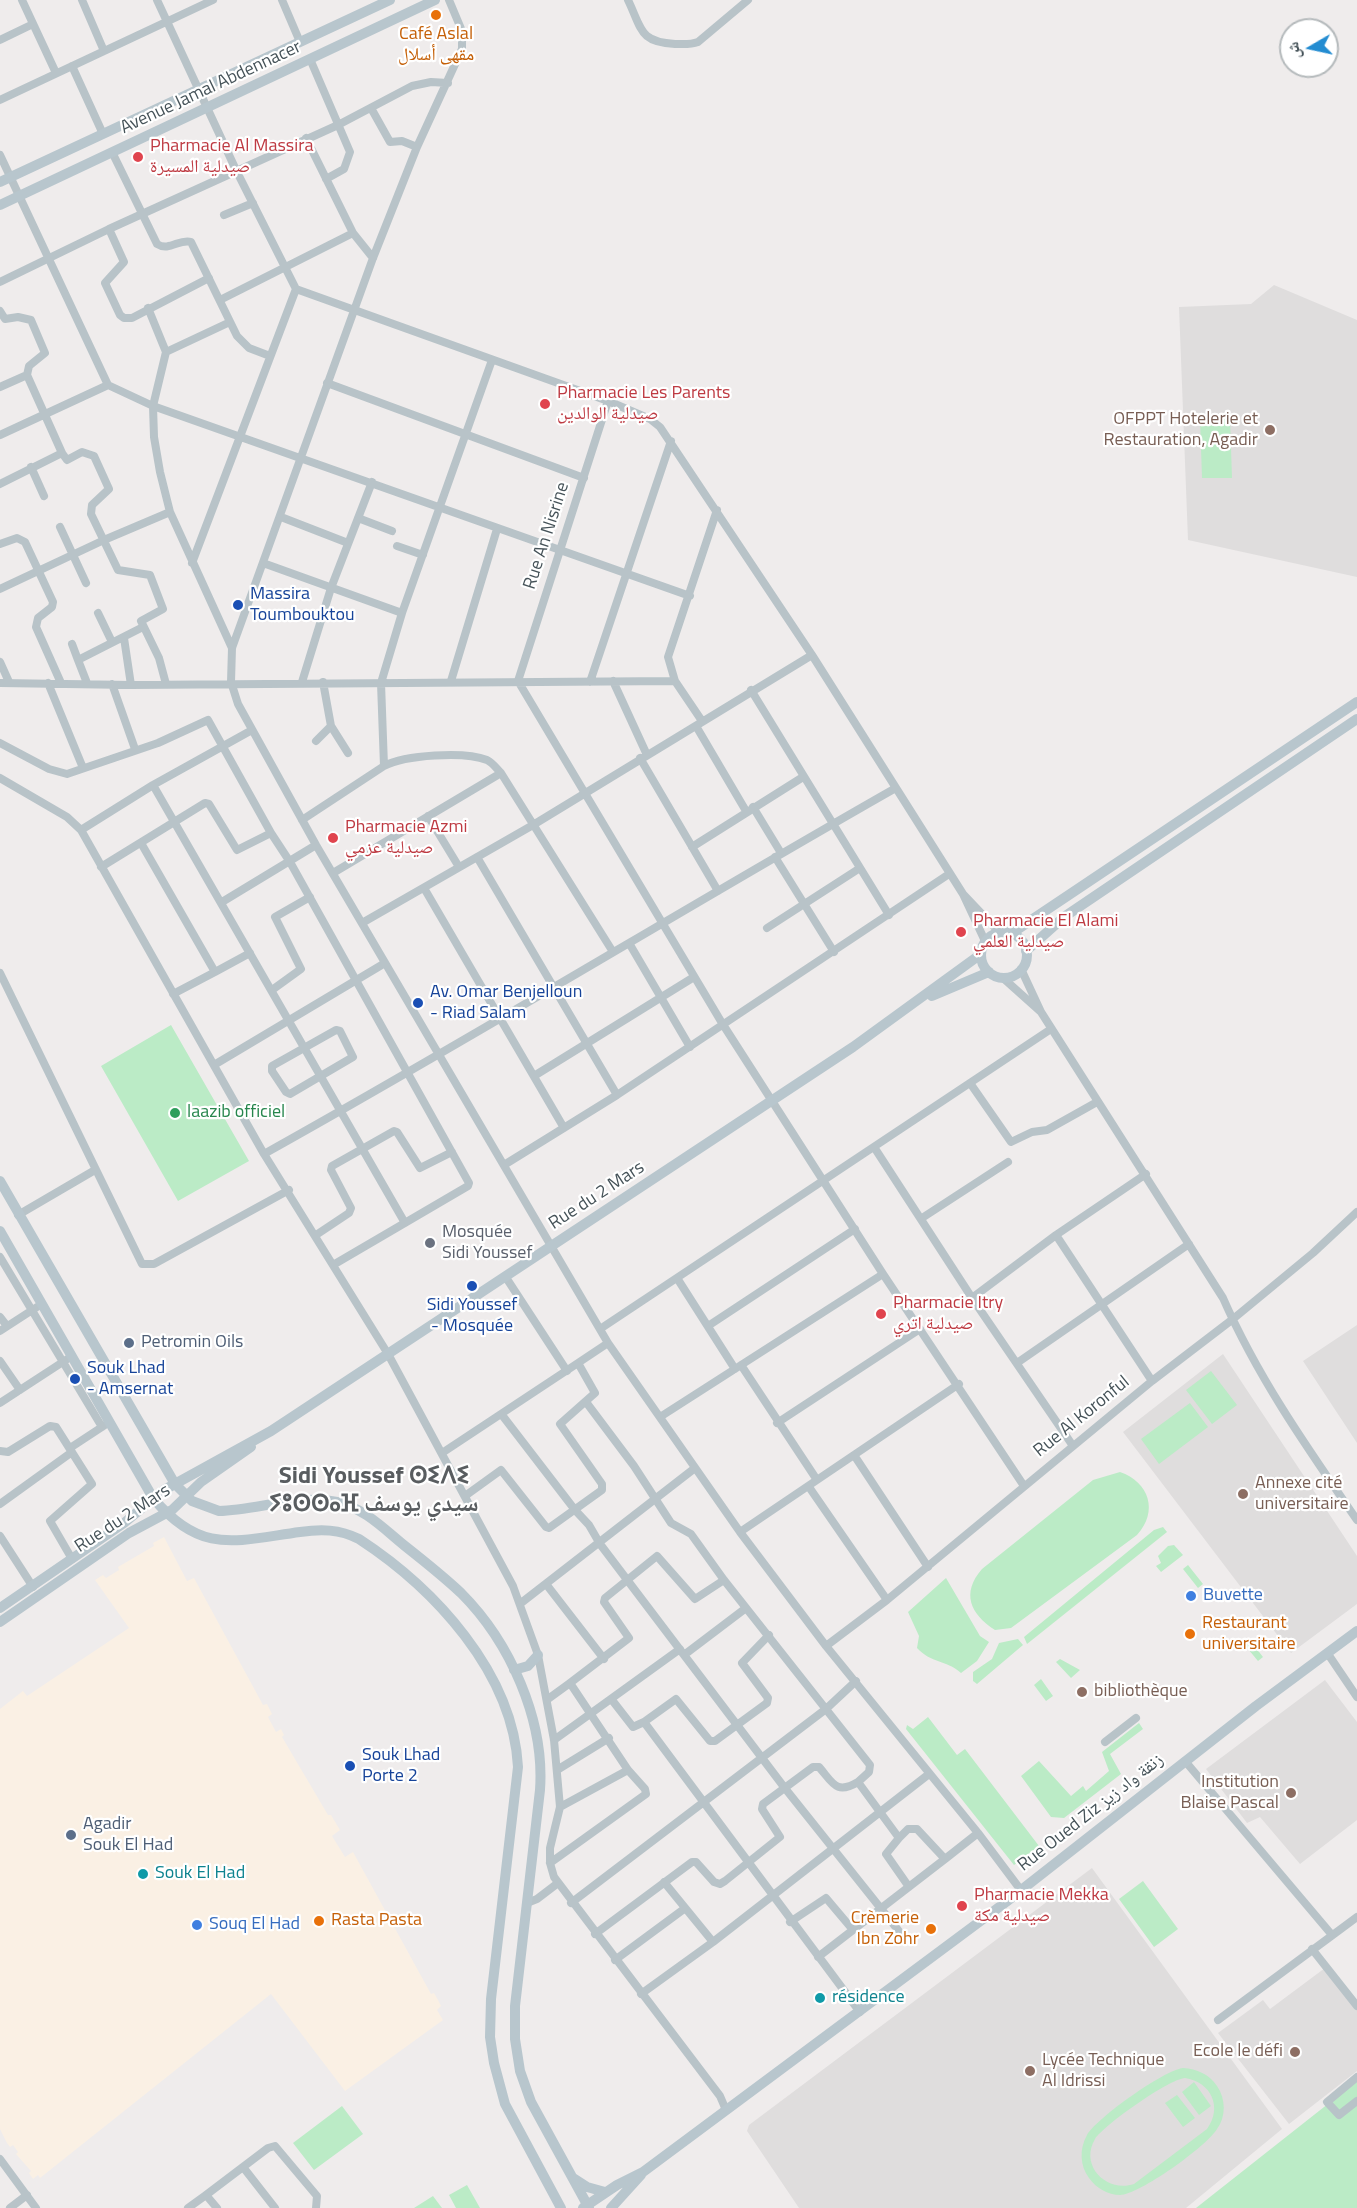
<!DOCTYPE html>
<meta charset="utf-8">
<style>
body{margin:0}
#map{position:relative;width:1357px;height:2208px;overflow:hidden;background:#efecec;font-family:"Titillium Web","Noto Naskh Arabic",sans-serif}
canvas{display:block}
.north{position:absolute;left:1279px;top:18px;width:60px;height:60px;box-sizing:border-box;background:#fff;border:2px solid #b5babc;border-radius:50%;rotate:261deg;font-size:16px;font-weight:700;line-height:24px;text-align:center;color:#455258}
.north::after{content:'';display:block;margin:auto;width:21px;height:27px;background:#238cd1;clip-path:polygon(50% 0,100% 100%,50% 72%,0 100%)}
</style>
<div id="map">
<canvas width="1357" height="2208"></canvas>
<div class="north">ش</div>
</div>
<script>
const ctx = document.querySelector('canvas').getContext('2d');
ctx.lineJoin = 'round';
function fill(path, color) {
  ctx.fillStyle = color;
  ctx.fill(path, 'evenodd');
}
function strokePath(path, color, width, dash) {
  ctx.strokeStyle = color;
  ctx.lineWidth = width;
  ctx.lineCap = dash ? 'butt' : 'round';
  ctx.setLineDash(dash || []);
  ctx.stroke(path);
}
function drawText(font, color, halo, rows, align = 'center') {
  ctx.font = font + ' "Titillium Web","Noto Naskh Arabic","Noto Sans Tifinagh",sans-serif';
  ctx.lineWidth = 4.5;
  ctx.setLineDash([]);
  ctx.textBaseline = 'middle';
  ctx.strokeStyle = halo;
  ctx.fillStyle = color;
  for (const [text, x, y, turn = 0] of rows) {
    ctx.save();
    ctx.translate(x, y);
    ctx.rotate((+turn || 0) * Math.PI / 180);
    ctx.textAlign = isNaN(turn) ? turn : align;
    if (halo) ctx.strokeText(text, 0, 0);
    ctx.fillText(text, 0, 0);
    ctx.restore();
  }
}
fill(new Path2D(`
 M 164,1537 L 187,1581 L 194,1578 L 263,1705 L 267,1704 L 272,1714 L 268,1717 L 276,1732 L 281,1729 L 284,1735 L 282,1737 L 328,1815 L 331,1815 L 340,1830 L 332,1836 L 345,1857 L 353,1852 L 431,1994 L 434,1993 L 438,2000 L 441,2006 L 437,2010 L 443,2020 L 345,2091 L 271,1994 L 40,2178 L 38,2175 L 33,2179 L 29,2173 L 31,2171 L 16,2154 L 18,2152 L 13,2145 L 10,2147 L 7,2143 L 0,2129 L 0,1709 L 23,1691 L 27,1696 L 129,1628 L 95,1580 L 103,1575 L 106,1578 L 119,1570 L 118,1567 L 154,1546 L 153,1543 Z`), '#faf0e4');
fill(new Path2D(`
 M 1274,285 L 1357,320 L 1357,577 L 1188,540 L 1179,307 L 1251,304 Z
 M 1357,1325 L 1357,1443 L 1303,1361 Z
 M 1223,1354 L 1357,1556 L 1357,1604 L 1291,1653 L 1123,1432 Z
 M 1325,1680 L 1357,1722 L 1357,1820 L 1300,1864 L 1260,1817 L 1247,1823 L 1206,1769 Z
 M 1092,1868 L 1282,2129 L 1186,2208 L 799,2208 L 747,2131 L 749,2125 Z
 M 1325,1968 L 1357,2007 L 1357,2071 L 1289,2124 L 1218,2033 L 1263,2000 L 1270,2009 Z`), '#dfdddd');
fill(new Path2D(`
 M 1200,418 L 1230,418 L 1232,478 L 1202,478 Z
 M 171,1025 L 249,1161 L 178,1201 L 101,1066 Z
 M 1211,1371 L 1237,1405 L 1212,1424 L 1186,1390 Z
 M 1190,1403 L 1208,1427 L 1159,1464 L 1141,1439 Z
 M 1120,1472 C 1149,1482 1159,1511 1137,1535 L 1011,1628 L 995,1630 C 970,1614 961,1593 982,1569 L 1093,1480 Z
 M 1163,1527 L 1167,1532 L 1027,1644 L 1024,1637 L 1154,1530 Z
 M 1174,1545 L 1183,1555 L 1161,1572 L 1156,1566 L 1161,1563 L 1158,1556 L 1168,1546 Z
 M 1188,1565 L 1203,1584 L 1198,1588 L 1183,1569 Z
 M 946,1578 L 980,1636 L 989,1642 L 977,1661 L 961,1673 C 945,1659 932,1664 917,1648 L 919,1636 L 908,1612 Z
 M 1018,1639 L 1023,1645 L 977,1684 L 973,1681 L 973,1672 L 992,1659 L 999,1643 Z
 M 1249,1639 L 1263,1657 L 1258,1661 L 1243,1643 Z
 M 1060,1659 L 1080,1670 L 1071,1678 L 1056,1662 Z
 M 1041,1679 L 1053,1696 L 1046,1701 L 1034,1685 Z
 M 928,1717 L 957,1755 L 965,1749 L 1039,1846 L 1014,1865 L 906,1729 L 907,1725 L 913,1729 Z
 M 1139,1723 L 1143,1729 L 1110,1754 L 1121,1774 L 1064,1818 L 1051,1817 L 1021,1776 L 1039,1761 L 1071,1796 L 1083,1786 L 1086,1791 L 1109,1771 L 1102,1752 Z
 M 1143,1881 L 1178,1929 L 1154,1947 L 1119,1899 Z
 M 1183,2068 C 1197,2069 1209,2074 1217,2086 C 1226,2099 1226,2117 1217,2129 C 1207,2146 1139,2195 1120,2195 C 1108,2195 1096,2188 1089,2178 C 1080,2166 1079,2149 1087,2135 C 1097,2118 1164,2070 1183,2068 ZM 1185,2078 C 1211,2082 1223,2107 1207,2129 L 1134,2184 C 1107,2193 1079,2166 1095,2139 C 1104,2125 1169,2079 1185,2078 Z
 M 1357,2081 L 1357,2208 L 1196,2208 Z
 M 1194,2082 L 1211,2106 L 1199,2115 L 1182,2092 Z
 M 1177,2095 L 1195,2118 L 1183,2127 L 1165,2103 Z
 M 342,2106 L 363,2134 L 314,2170 L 293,2143 Z
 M 467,2185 L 480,2208 L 456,2208 L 449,2195 Z
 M 433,2196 L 442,2208 L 414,2208 Z`), '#bbebc6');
strokePath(new Path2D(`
 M 22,0 L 56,73
 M 82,0 L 104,51
 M 157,0 L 236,170 L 296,289 L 608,401 L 650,419 L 660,427 L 812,655 L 963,894
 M 282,0 L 300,42
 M 449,0 L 462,31 L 462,49 L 417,147 L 373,258 L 232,648 L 231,682 L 238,704 L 316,845 L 608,1343 L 740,1532 L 826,1646 L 978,1833 L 1020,1889
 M 628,0 C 642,29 639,42 675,44 C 683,44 690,45 698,42 L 748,0
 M 0,40 L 33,24
 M 310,59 L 350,152 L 344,169 L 326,179
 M 72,66 L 103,134
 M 0,100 L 213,0
 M 371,108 L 390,142 L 402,141 L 417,147
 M 306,138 L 353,233
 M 112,152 L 157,244 C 169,252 180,238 191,242 L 237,336 L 249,348 L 270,356
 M 0,155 L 108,385 L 153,406 L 690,596
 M 224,215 L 253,203
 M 109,229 L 124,262 L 105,283 L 120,315 L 124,318 L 132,318 L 209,278
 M 0,282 L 109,229 L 338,125 L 412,86 L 431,82 L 448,83
 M 220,300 L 353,233 L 373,258
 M 148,308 L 166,352 L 153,406 L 154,437 L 160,472 L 170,512 L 232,648
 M 0,311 L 5,319 L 18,317 L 31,320 L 45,353 L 29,366 L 27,375 L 0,387
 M 166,352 L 230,322
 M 327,383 L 584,478
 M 608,401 L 518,681 L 722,1023 L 883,1274 L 1024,1486
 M 0,435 L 108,385
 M 62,453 L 67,460 L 82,452 L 94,456 L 109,489 L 92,505 L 91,514 L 118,570 L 150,575 L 163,609 L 141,621 L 159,658 L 166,684
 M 31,467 L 44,496
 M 0,484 L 62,453 L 27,375
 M 281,517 L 348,543
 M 358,518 L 392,531
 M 60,527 L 86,583
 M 0,544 L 17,538 L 25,542 L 53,602 L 52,607 L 38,618 L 36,627 L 61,683
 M 397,546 L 423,555
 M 192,563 L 296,289
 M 263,563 L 402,613
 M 0,589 L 104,540 L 170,512
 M 98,613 L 112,642
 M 124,638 L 131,685
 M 72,644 L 78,660
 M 0,662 L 9,682
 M 451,681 L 497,529
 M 613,681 L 647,755
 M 302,682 L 331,588 L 372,482
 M 590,682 L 671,441
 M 0,683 L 131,685 L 675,681
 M 48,683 L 83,768
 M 87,683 L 78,660 L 143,627
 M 112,684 L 135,749
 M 751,690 L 889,915
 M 702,721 L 675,681 L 668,657 L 717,510
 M 331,726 L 348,753
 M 696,726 L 746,811
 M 316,741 L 331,726 L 323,682
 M 0,743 L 49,769 L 67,774 L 158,743 L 208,720 L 271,833
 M 640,758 L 718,891
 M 384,766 C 405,755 464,751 487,760 C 493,763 496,768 501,773 L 613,952
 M 0,778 L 67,817 L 81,830 L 264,1154 L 388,1354 L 513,1586 L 538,1655 L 554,1740 L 560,1807 L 550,1848 L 550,1863 L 554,1877 L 720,2096 L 726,2110
 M 153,785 L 405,1223
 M 753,807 L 781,853
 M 428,816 L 459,867
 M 302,820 L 384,766 L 381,683 L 402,613 L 492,360
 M 81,830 L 153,785 L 252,730
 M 141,843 L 215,972 L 250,953
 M 692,847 L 803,777
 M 477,857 L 617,1095
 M 775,857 L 834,952
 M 101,867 L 205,803 L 209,804 L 237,850 L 271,833 L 290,862 L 469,1183 L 468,1186 L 333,1265
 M 333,873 L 501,773
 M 424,888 L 564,1128
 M 222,902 L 316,845
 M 362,923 L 533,825 L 812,655
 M 767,928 L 860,868
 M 985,941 L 963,894 L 999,932
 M 629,943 L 690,1047
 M 0,973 L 142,1264 L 154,1264 L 289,1190
 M 1003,978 L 1041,1012 L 1021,969
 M 272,990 L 301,969 L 275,917 L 310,897
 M 173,994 L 215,972
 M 1041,1012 L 1223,1298 C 1258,1378 1308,1449 1357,1520
 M 336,1030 L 340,1031 L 353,1057 L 290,1094 L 286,1092 L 272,1071 L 272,1066 Z
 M 214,1065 L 385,963
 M 534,1076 L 694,977
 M 970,1083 L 1011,1142 L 1032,1132 L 1047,1130 L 1097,1102
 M 874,1147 L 972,1298 L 1073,1446
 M 264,1154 C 476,1036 683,909 894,789
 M 504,1165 L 617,1095 L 949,874
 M 18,1215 L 95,1170
 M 922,1218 L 1008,1162
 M 316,1235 L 349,1213 L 351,1208 L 331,1170 L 332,1166 L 394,1131 L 397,1132 L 420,1168 L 452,1152
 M 1056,1235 L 1152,1381
 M 0,1257 L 102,1427
 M 505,1276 L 567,1371
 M 677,1278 L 735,1369
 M 972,1298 L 1056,1235 L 1146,1174
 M 0,1317 L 7,1326
 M 708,1326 L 855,1229
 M 600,1329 L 1051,1029
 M 0,1331 L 37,1307
 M 0,1361 L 20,1390
 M 1017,1363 L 1189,1244
 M 741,1365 L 817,1480
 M 586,1402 L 634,1466 L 671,1523 L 691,1534 L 724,1580 L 870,1765 L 869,1772 L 858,1782 L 899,1838 L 908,1829 L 917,1829 L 945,1859 L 818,1957
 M 0,1403 L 72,1356
 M 502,1415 L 575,1510 L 589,1525 L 600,1544 L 784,1787 L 902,1935
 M 660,1417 L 883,1274
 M 777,1423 L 920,1329
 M 70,1448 L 105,1425
 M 0,1451 L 8,1452 L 50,1426 L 56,1427 L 92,1484 L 50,1521 L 72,1559
 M 442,1453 L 578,1363
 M 854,1455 L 928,1567
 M 809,1487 L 887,1600
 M 465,1496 L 501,1470 L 546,1527 L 549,1528 L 602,1490 L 602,1484 L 560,1424 L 595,1393 L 578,1363 L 608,1343
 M 0,1504 L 72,1452
 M 740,1532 L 959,1384
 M 0,1536 L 33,1587
 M 546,1584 L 604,1659
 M 521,1603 L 695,1468
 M 769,1635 L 742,1663 L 768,1698 L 767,1703 L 715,1741 L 710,1741 L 676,1699 L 644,1722 L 860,2012
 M 826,1646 L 887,1600 L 1152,1381 L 1233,1319 L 1313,1253 L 1357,1212
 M 1328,1654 L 1357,1697
 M 684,1655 L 746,1608
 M 548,1699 L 570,1683
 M 612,1700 L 633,1727 L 644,1722
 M 554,1740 L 680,1649
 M 1105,1742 L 1136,1718
 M 1185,1761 L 1332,1935
 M 557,1770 L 609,1738
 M 560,1807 L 628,1770
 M 899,1838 L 886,1854 L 909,1887
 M 945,1859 L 978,1833
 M 550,1863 L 646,1794 L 645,1789 L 628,1770 L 570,1683 L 629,1638 L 604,1602 L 605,1598 L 657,1556 L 695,1599 L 724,1580
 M 664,1882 L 713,1942
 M 527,1903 L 537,1899 L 558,1883
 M 571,1903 L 826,1709 L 856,1681
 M 790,1922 L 826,1898 L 853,1930
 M 595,1934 L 692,1862 L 696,1862 L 714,1882 L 720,1884 L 725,1881 L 780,1837 L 762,1809 L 763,1804 L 813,1767 L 819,1767 C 833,1783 836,1795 858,1782
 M 1312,1949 L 1357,2006
 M 615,1960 L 684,1909
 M 641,1994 L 713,1942 L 929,1774
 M 1218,2020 L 1357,1917
 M 1357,2077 L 1327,2102 L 1339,2115 L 1357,2101
 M 0,2159 L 36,2208
 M 243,2167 L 275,2208
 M 206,2195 L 268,2148 L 275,2146 L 317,2196 L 316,2208
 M 10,2208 L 27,2195
 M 188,2208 L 206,2195 L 217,2208`), '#b8c3c8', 8);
strokePath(new Path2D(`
 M 0,182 L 390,0
 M 0,205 L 435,0
 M981 955a23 23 0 1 1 46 0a23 23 0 1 1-46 0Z
 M 1012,933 L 1357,702
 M 1026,951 L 1064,917 L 1357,719
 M 932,996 L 989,972
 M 0,1181 L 175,1484 L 192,1501 L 219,1511 C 257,1510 299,1494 337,1502 C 364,1508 384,1529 405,1546 C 424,1561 443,1576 461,1593 C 510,1642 545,1720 540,1790 L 515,2006 L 515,2039 L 520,2071 L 531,2102 L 589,2208
 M 0,1231 L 153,1498 C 201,1555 234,1541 300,1532 C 321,1529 339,1529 359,1539 C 434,1588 513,1672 518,1767 L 491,1999 L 490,2037 L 494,2063 L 505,2104 L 561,2208
 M 0,1608 L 124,1523 L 164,1490 L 271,1431 L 853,1047 L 981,954
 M 0,1622 L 129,1533 L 172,1510 L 201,1482 L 251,1447
 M 514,1670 L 528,1666 L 538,1655
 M 573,2178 L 587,2187 L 605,2192
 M 583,2208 L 617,2185 L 643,2172 L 1006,1902 L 1256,1706 L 1357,1631
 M 611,2208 L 641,2175`), '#b8c6cd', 10);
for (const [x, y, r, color] of [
 [436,15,6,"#e8710a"],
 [138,157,6,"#e0444e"],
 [545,404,6,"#e0444e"],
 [1270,430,6,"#8d6e63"],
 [238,605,6,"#1a4fb4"],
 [333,838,6,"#e0444e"],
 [961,932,6,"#e0444e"],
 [418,1003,6,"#1a4fb4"],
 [175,1113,6,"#2e9e5b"],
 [430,1243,6,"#6b7280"],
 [472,1286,6,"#1a4fb4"],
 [881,1314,6,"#e0444e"],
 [129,1343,6,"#5c6f8a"],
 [75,1379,6,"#1a4fb4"],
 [1243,1494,6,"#8d6e63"],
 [1191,1596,6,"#3f7fe0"],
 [1190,1634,6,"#e8710a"],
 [1082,1692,6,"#8d6e63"],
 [350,1766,6,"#1a4fb4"],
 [1291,1793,6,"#8d6e63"],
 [71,1835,6,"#5c6f8a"],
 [143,1874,6,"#0f9aa8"],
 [962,1906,6,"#e0444e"],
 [319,1921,6,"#e8710a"],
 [197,1925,6,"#3f7fe0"],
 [931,1929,6,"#e8710a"],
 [820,1998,6,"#0f9aa8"],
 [1295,2052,6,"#8d6e63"],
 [1030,2071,6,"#8d6e63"]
]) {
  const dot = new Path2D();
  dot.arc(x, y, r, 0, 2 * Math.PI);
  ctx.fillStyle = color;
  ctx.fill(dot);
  strokePath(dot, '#fff', 2);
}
drawText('18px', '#c56008', '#fff', [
 ["Café Aslal",436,35,"center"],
 ["مقهى أسلال",436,56,"center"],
 ["Restaurant",1202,1624],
 ["universitaire",1202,1645],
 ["Crèmerie",919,1919,"right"],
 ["Ibn Zohr",919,1940,"right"],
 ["Rasta Pasta",331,1921]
], 'left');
drawText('18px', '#455258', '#fff', [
 ["Avenue Jamal Abdennacer",211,88,-25],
 ["Rue An Nisrine",547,536,-72],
 ["Rue du 2 Mars",597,1196,-33],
 ["Rue Al Koronful",1082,1417,-39],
 ["Rue du 2 Mars",123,1519,-33],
 ["Rue Oued Ziz زنقة واد زيز",1091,1813,-38]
]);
drawText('18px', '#be3a42', '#fff', [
 ["Pharmacie Al Massira",150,147],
 ["صيدلية المسيرة",150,168],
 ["Pharmacie Les Parents",557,394],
 ["صيدلية الوالدين",557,415],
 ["Pharmacie Azmi",345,828],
 ["صيدلية عزمي",345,849],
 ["Pharmacie El Alami",973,922],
 ["صيدلية العلمي",973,943],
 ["Pharmacie Itry",893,1304],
 ["صيدلية اتري",893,1325],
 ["Pharmacie Mekka",974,1896],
 ["صيدلية مكة",974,1917]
], 'left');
drawText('18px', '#785e54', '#fff', [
 ["OFPPT Hotelerie et",1258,420],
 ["Restauration, Agadir",1258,441],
 ["Annexe cité",1255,1484,"left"],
 ["universitaire",1255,1505,"left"],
 ["bibliothèque",1094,1692,"left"],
 ["Institution",1279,1783],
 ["Blaise Pascal",1279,1804],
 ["Ecole le défi",1283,2052],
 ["Lycée Technique",1042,2061,"left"],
 ["Al Idrissi",1042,2082,"left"]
], 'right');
drawText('18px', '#164399', '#fff', [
 ["Massira",250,595],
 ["Toumbouktou",250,616],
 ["Av. Omar Benjelloun",430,993],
 ["- Riad Salam",430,1014],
 ["Sidi Youssef",472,1306,"center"],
 ["- Mosquée",472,1327,"center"],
 ["Souk Lhad",87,1369],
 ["- Amsernat",87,1390],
 ["Souk Lhad",362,1756],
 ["Porte 2",362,1777]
], 'left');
drawText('18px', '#27864d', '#fff', [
 ["laazib officiel",187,1113]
], 'left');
drawText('18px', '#5b616d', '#fff', [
 ["Mosquée",442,1233],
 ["Sidi Youssef",442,1254]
], 'left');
drawText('18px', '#4e5e75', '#fff', [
 ["Petromin Oils",141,1343],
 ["Agadir",83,1825],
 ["Souk El Had",83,1846]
], 'left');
drawText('18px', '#366cbe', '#fff', [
 ["Buvette",1203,1596],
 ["Souq El Had",209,1925]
], 'left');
drawText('18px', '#0d838f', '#fff', [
 ["Souk El Had",155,1874],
 ["résidence",832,1998]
], 'left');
drawText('bold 24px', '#595d60', '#fff', [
 ["Sidi Youssef ⵙⵉⴷⵉ",374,1477],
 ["ⵢⵓⵙⵙⴰⴼ سيدي يوسف",374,1505]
]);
</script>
